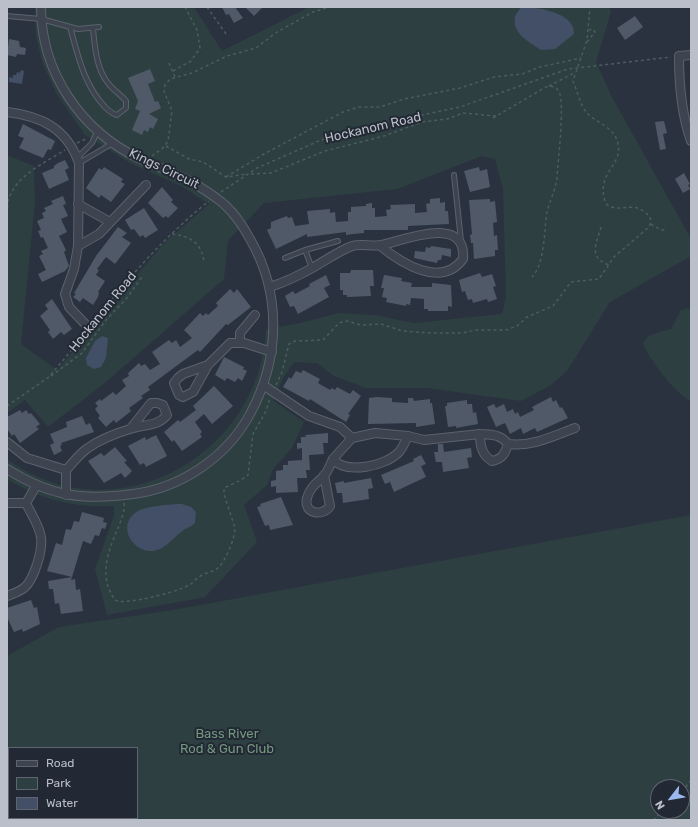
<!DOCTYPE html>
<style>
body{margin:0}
#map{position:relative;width:698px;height:827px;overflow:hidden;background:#2a323f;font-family:Rubik,sans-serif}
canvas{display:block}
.frame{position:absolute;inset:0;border:8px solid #babfc9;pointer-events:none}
.legend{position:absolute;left:8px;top:747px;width:130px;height:72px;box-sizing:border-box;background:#222934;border:1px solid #5f6570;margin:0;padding:5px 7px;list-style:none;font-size:12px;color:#babfc9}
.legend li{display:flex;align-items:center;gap:8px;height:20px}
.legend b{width:20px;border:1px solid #5f6570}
.north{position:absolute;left:650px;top:779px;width:40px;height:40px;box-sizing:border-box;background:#222934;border:1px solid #5f6570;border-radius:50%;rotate:239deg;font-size:11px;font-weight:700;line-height:16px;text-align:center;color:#babfc9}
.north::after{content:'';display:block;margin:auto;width:14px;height:18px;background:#9cb8ec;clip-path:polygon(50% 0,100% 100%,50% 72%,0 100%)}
</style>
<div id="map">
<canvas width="698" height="827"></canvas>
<div class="frame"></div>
<ul class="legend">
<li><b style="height:5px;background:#3d444f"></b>Road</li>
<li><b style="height:11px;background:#2d3f41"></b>Park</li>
<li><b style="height:11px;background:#424f66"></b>Water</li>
</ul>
<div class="north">N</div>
</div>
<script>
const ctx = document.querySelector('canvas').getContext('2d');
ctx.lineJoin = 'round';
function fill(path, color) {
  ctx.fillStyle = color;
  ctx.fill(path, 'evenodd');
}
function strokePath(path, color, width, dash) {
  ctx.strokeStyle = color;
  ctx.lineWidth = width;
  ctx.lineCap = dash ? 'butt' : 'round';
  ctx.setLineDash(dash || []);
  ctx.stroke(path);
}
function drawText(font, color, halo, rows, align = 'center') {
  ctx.font = font + ' Rubik,sans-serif';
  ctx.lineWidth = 4;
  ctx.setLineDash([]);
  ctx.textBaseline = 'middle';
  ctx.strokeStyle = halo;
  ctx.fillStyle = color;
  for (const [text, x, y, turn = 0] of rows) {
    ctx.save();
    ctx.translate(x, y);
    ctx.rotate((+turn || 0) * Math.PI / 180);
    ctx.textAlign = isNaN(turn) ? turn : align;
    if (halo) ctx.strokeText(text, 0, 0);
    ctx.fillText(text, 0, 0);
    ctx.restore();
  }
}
fill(new Path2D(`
 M 35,7 L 194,7 L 222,51 L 309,7 L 609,7 L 611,12 L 596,62 L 612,97 L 691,239 L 691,256 L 610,302 L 567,371 L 551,385 L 521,401 L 427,388 L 366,388 L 334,376 L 317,363 L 294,362 L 282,380 L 274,401 L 304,422 L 292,448 L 273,469 L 267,485 L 244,505 L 257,542 L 205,597 L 107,615 L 95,569 L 114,515 L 114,506 C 76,508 40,500 7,479 L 7,459 C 113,537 260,457 266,329 L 296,324 L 339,313 L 375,315 L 414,323 L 502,314 L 506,297 L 503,189 L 495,159 L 482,156 L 397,189 L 264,203 L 228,241 L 224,279 L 106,382 L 48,427 L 25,400 L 7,413 L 7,155 L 34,166 L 35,202 L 21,344 L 57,370 L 163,244 L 209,204 L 181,186 L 132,164 L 85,135 L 56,93 L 43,64 L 36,37 Z
 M 688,308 L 691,310 L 691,401 C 679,398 645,355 643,342 L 650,335 L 671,329 L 681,310 Z
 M 691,515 L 691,820 L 7,820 L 7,656 L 59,627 L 173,610 ZM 9,748 L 137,748 L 137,818 L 9,818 ZM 658,787 L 682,787 L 682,811 L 658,811 Z`), '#2d3f41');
fill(new Path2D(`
 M 521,7 C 537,7 575,12 574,34 L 555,49 L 541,50 C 528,41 512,34 515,16 Z
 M 21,70 L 24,71 L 22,84 L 9,82 L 9,77 L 13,78 L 13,75 L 16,75 L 17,72 L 20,73 Z
 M 102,336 L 108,338 L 106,358 L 101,367 L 94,369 L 87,365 L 86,358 L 95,341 Z
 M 182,504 L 191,507 L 196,512 L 195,523 C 192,526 189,527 185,529 C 174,536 166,550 152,551 C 133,552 117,527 135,513 C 143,506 171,504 182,504 Z`), '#424f66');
fill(new Path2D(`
 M 222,7 L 235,7 L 243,18 L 234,23 L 229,14 L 226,15 Z
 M 245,7 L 263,7 L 254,16 Z
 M 635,16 L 643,27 L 625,40 L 617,28 Z
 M 9,39 L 19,41 L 20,47 L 26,48 L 25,55 L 17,54 L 16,57 L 7,55 Z
 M 150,69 L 155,81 L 148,84 L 155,102 L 158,101 L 161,108 L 149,114 L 158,119 L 153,129 L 150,127 L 148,132 L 144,130 L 142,135 L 132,130 L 140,111 L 135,109 L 138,101 L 128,78 Z
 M 664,121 L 667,133 L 663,134 L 666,149 L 660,150 L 655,122 Z
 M 23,124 L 55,141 L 51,150 L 48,149 L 43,158 L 19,148 L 24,138 L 18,136 Z
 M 65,160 L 69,168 L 65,170 L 69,180 L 49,189 L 42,173 L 54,168 L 54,166 L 58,163 Z
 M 104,167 L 123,179 L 121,182 L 125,184 L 111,202 L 101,195 L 99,198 L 86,188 L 99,168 L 102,170 Z
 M 479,167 L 480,171 L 487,169 L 490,187 L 470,192 L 464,171 Z
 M 684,173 L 690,184 L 688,185 L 690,189 L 683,193 L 675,179 Z
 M 162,187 L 173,200 L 171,202 L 178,208 L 168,218 L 166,216 L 163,218 L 148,203 Z
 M 63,196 L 66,204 L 63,205 L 68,216 L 61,219 L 67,232 L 59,236 L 66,250 L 64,252 L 69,266 L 65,271 L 42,282 L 38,274 L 46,270 L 39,256 L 43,254 L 41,251 L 48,248 L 43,237 L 41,238 L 38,231 L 41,230 L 37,221 L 44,218 L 42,213 L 46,211 L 44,208 L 53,204 L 51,201 Z
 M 440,198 L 440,203 L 445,202 L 445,211 L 448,211 L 449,224 L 408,226 L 408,230 L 364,230 L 364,233 L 353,234 L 346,235 L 346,232 L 307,237 L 307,234 L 276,249 L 267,230 L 271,228 L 271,222 L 287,216 L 288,218 L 292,217 L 295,226 L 309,224 L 307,211 L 330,209 L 330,213 L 335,212 L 336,222 L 348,221 L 348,212 L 351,212 L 351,207 L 366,206 L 366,204 L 372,203 L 372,208 L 375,208 L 375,217 L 387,216 L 386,210 L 391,209 L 390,205 L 415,204 L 415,213 L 427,212 L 426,204 L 430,203 L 430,199 Z
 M 490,199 L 490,202 L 495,201 L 497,222 L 493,223 L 494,236 L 497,235 L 498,250 L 495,250 L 495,256 L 474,259 L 473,243 L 471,243 L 470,235 L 472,234 L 469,200 Z
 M 144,208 L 158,230 L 145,238 L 143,235 L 140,237 L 134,229 L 131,230 L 125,220 Z
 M 118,227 L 127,233 L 122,237 L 131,243 L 115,264 L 106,257 L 97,269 L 99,270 L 96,275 L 105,281 L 98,292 L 99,293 L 98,297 L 93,305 L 83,298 L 80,302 L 73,297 L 76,294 L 74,293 L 96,256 Z
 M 431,246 L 451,249 L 451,257 L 442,255 L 441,260 L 438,260 L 437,263 L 414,258 L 415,251 L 425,252 L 426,247 L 430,248 Z
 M 351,270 L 373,270 L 374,286 L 370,286 L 371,296 L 347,297 L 347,295 L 343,295 L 343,290 L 340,290 L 340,273 L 350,273 Z
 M 480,273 L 482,277 L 492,274 L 496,286 L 493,287 L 497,299 L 488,302 L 487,299 L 473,303 L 472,299 L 468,300 L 465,291 L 462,292 L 459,280 Z
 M 326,275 L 330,285 L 324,288 L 329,297 L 298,314 L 294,306 L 290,307 L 285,296 L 293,291 L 295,294 L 310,286 L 309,284 Z
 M 384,275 L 402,278 L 401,281 L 412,283 L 411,287 L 432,287 L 432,283 L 451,285 L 452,307 L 448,306 L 448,311 L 428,311 L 428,309 L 424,309 L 424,299 L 411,298 L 410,305 L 406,304 L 406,306 L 386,302 L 387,298 L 382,297 L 384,288 L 381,288 Z
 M 230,289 L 234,293 L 237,289 L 251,307 L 228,325 L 226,324 L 200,352 L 198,350 L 148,387 L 150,390 L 141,396 L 143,398 L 129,408 L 131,411 L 116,423 L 114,420 L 106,427 L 98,418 L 100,416 L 95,409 L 98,406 L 95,403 L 100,399 L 101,401 L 113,392 L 116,395 L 126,386 L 122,380 L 129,376 L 128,373 L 139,363 L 141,366 L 145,364 L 150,370 L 160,364 L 152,352 L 169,340 L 172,343 L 176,340 L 180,347 L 192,338 L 184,330 L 200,313 L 203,316 L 206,313 L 208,315 L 218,306 L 216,303 Z
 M 52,299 L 72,329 L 64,335 L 61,332 L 53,339 L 48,332 L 50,330 L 40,316 L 48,309 L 45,305 Z
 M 224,357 L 244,367 L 243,369 L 247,371 L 242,381 L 238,378 L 235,382 L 227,378 L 225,381 L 215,375 Z
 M 303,370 L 320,379 L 318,383 L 330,390 L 332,388 L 335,390 L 337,387 L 350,394 L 353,390 L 361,396 L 348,414 L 350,415 L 346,422 L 310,399 L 309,401 L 283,387 L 289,377 L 291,379 L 296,371 L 301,373 Z
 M 214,386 L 233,406 L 212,424 L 204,414 L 195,422 L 202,432 L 200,434 L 202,437 L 182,451 L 174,440 L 172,442 L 164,432 L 178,420 L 180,422 L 196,410 L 193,406 Z
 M 377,397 L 392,398 L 392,402 L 408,403 L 408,398 L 413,398 L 414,401 L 430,399 L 430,403 L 432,403 L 435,424 L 416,427 L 416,423 L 368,424 L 369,398 Z
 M 551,397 L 553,402 L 556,400 L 560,408 L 562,407 L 568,418 L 537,432 L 535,428 L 523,434 L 521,428 L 510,434 L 505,423 L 496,427 L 487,407 L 494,404 L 496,408 L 504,404 L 507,412 L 513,409 L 515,414 L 518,412 L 520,417 L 534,410 L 532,407 Z
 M 467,400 L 467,404 L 472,404 L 473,413 L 476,412 L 478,424 L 456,428 L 456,426 L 448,427 L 445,406 L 447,406 L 447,403 Z
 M 20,410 L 22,413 L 26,410 L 29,414 L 31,413 L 40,424 L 36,427 L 39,429 L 20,443 L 14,434 L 12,436 L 7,429 L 7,417 Z
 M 82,416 L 86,425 L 90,423 L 94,432 L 61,443 L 62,445 L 60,446 L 62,451 L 54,455 L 50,445 L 54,443 L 50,434 L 67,427 L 66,422 Z
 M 328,433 L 328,443 L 323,443 L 324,454 L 309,455 L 310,470 L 306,470 L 307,478 L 297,478 L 298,492 L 276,493 L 276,486 L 271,487 L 271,481 L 276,480 L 276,471 L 283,470 L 283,465 L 288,465 L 288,461 L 302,460 L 302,448 L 297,449 L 297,443 L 301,443 L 301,437 L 306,437 L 305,435 Z
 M 156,435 L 167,456 L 146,467 L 144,463 L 140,465 L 128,446 L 145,437 L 146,440 Z
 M 438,444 L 443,444 L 444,452 L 471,448 L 472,457 L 467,458 L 469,468 L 443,472 L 442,462 L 436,462 L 434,452 L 438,452 Z
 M 115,447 L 127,461 L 124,462 L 132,471 L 125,478 L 121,473 L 104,483 L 88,461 L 101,453 L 104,456 Z
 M 421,455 L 426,464 L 421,466 L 426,477 L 394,492 L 390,482 L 385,484 L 381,475 L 414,461 L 413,459 Z
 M 371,478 L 373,488 L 368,489 L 369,499 L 343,503 L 342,493 L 337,493 L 335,483 L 344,481 L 344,483 Z
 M 281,497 L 293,525 L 270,530 L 269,525 L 265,526 L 257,507 L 261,506 L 260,504 Z
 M 82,512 L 104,518 L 103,522 L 107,523 L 105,529 L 102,528 L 99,536 L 95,535 L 91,544 L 83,541 L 72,577 L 47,571 L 56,543 L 62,545 L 66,529 L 71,530 L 74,521 L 79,522 Z
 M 72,577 L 71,580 L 75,579 L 76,590 L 80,589 L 83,611 L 61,614 L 59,603 L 55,604 L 53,589 L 49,589 L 48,581 Z
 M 31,600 L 34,608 L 37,607 L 40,624 L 23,632 L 22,629 L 14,632 L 7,617 L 7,608 Z`), '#505967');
const service = new Path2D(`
 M 7,16 L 41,19 L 78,29 L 99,27
 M 70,27 C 78,56 84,85 105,107 C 109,111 112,114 117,115 L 126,108 L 126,101 C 120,94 113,90 108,83 C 96,68 95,47 93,29
 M 77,158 L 92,143 L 98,130
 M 79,163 L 113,143
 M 454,175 L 461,241
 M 285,258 L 305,250
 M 312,268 L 305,250 L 338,241`);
const minor = new Path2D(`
 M 691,55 L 679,56 C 679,85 681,113 691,141
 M 7,112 C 42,116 67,129 79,163 L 78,246 L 74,269 L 65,294 L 69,307 L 89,328
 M 78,204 L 110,222
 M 78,246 L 99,234 L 146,185
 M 270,287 C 285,282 300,275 314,267 C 326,260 339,251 352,246 C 362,243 372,247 382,245 C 404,240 467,214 463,259 C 441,289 401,263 379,245
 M 240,343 L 240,333 L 255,315
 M 208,365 L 183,374 L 178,378 L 174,383 L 179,395 L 183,397 L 193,392 L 208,365 L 230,343 L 244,343 L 272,352
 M 263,385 L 309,416 L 340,427 L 352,438
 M 7,442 L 27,458 L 66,470
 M 508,444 C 505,454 502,459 492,461 C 482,455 480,446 480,434 C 491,435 501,434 508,444 C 532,447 553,436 575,428
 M 333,459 L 352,438 L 375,433 L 408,436
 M 7,469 C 50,496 82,501 133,494 C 181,488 227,457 250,414 C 280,359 282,294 250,239 C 243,226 235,214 224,204 C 196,181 172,173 140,159 C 81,131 41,72 41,7
 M 324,475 L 330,506 C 323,517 303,514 307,498 C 310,487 317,483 324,476 C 328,471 330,465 333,459 C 346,475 386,466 399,452 C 403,448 405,441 408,436 L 424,440 L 480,434
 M 66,495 L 66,470 C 73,463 79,454 88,448 C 99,440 117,433 130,429 C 144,424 157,427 167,415 L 163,405 L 157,403 L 151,403 L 131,428
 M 7,503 L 26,503 L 36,486
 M 7,596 C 12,594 19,592 24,588 C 34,580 43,550 41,537 C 39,525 31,514 26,503`);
strokePath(service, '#5b626c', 6);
strokePath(minor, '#5b626c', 10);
strokePath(new Path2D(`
 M 207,7 L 226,34
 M 587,42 L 595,32 L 593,29 L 589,30
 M 169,63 L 175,77
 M 173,71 L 191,61 L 200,48 L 197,30 L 185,7
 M 549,86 L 574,73
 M 493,118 L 546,87 C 551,85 557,87 559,92 C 565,103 558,161 557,177 C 556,189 550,200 547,212 C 544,230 545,264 532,277
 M 77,143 L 88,138
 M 166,146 L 189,159 L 203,162 L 226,177 L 247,174
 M 152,156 L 164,147 L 168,141 L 172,111 L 164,91 L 165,85 L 170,79 L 192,73 L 227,56 L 256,48 L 277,32 L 313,12 L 330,7
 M 251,174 L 271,173 L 325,151 L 384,136 L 422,122 L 447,119 L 463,113 L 496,116
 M 226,177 L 264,154 L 343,112 L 359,107 L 380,107 L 404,99 L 460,88 L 494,77 L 522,74 L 540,67 L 581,58
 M 221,192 L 257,168 L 321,140 L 352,130 L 460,107 L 568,69 L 671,57
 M 7,214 C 8,209 7,203 9,198 C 17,175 46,162 65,150
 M 651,224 L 661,230 L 667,230
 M 601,227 C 597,243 587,257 609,265
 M 172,234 C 190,236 202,243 204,262
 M 93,323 C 128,278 164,237 209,201
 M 51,376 L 82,353 L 106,320 L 126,299 L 142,277
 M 276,385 L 282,372 L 289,344 L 295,341 L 323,340 L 339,323 L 347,321 L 361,325 L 381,324 L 403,331 L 430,333 L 463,333 L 475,330 L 506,330 L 517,326 L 527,317 L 553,306 L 571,282 L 599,279 L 614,257 L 649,227 C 652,221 651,217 646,213 C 633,202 624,211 611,207 C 608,206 606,204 605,201 C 596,172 623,166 618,144 C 615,127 596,123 586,112 C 580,104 577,90 573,81 L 587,40 L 590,7
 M 7,406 L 49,377 L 85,334
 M 124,503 C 125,512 121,520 118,528 C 108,552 98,576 115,600 C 125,606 176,592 187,586 C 193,584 196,578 202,575 C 207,572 214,572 219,567 C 226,560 235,538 235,528 L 224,494 L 224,488 L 241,480 L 248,475 L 253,434 L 266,411 L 270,398
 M 682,792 L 691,780
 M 653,820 L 663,811`), '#4c5c5f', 1.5, [3, 3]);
strokePath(service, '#3d444f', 4);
strokePath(minor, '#3d444f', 8);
drawText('13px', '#babfc9', '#222934', [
 ["Hockanom Road",373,128,-13],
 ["Kings Circuit",164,169,26],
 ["Hockanom Road",103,312,-51]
]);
drawText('13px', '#74977e', '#222934', [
 ["Bass River",227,734],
 ["Rod & Gun Club",227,749]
]);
</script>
